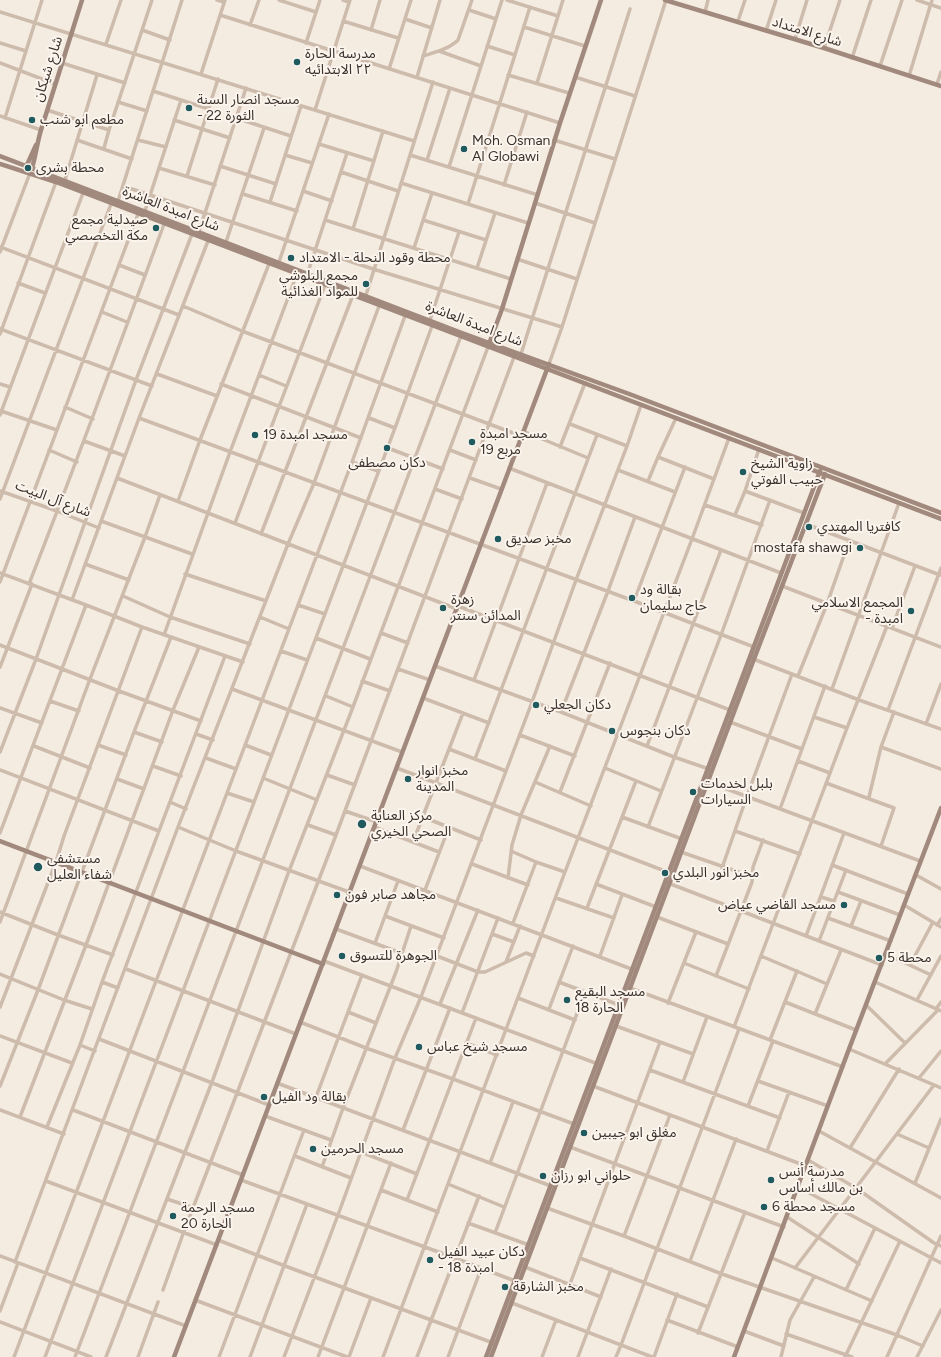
<!DOCTYPE html>
<meta charset="utf-8">
<style>
body{margin:0}
canvas{display:block;background:#f4ebe1}
</style>
<canvas width="941" height="1357"></canvas>
<script>
const ctx = document.querySelector('canvas').getContext('2d');
ctx.lineJoin = 'round';
function strokePath(path, color, width, dash) {
  ctx.strokeStyle = color;
  ctx.lineWidth = width;
  ctx.lineCap = dash ? 'butt' : 'round';
  ctx.setLineDash(dash || []);
  ctx.stroke(path);
}
function drawText(font, color, halo, rows, align = 'center') {
  ctx.font = font + ' Figtree,"Noto Sans Arabic",sans-serif';
  ctx.lineWidth = 4;
  ctx.setLineDash([]);
  ctx.textBaseline = 'middle';
  ctx.strokeStyle = halo;
  ctx.fillStyle = color;
  for (const [text, x, y, turn = 0] of rows) {
    ctx.save();
    ctx.translate(x, y);
    ctx.rotate((+turn || 0) * Math.PI / 180);
    ctx.textAlign = isNaN(turn) ? turn : align;
    if (halo) ctx.strokeText(text, 0, 0);
    ctx.fillText(text, 0, 0);
    ctx.restore();
  }
}
strokePath(new Path2D(`
 M 217,0 L 224,2
 M 279,0 L 316,12
 M 343,0 L 349,2
 M 507,0 L 558,16
 M 917,0 L 941,8
 M 469,10 L 496,19
 M 0,12 L 414,141
 M 705,12 L 708,0
 M 220,15 L 560,123
 M 405,19 L 432,28
 M 343,21 L 398,38
 M 738,21 L 745,0
 M 250,25 L 259,0
 M 524,27 L 585,46
 M 142,30 L 170,40
 M 371,30 L 380,0
 M 766,31 L 776,0
 M 795,39 L 807,0
 M 0,43 L 26,51
 M 306,43 L 320,0
 M 106,44 L 121,0
 M 487,46 L 515,55
 M 824,48 L 840,0
 M 439,51 L 481,66
 M 423,56 C 436,52 449,49 458,40 L 472,0
 M 852,58 L 871,0
 M 0,63 L 55,84
 M 62,63 L 125,83
 M 880,66 L 902,0
 M 389,69 L 411,0
 M 201,74 L 225,0
 M 508,75 L 569,93
 M 909,76 L 932,0
 M 417,77 L 440,0
 M 575,77 L 635,96
 M 537,83 L 563,0
 M 937,84 L 941,72
 M 153,91 L 209,109
 M 118,102 L 147,111
 M 47,110 L 109,130
 M 315,110 L 350,0
 M 0,116 L 41,130
 M 5,118 L 42,0
 M 236,118 L 291,136
 M 174,120 L 230,138
 M 77,140 L 132,159
 M 138,140 L 166,147
 M 554,140 L 615,159
 M 319,144 L 374,161
 M 104,148 L 109,130 L 152,0
 M 285,155 L 312,163
 M 410,155 L 538,195
 M 427,160 L 450,88
 M 220,166 L 276,184
 M 449,167 L 502,0
 M 159,168 L 215,185
 M 341,172 L 398,191
 M 187,176 L 218,79
 M 65,180 L 97,75
 M 401,183 L 528,223
 M 504,185 L 527,112
 M 123,186 L 373,269 L 562,327
 M 303,191 L 332,201
 M 243,194 L 297,211
 M 118,201 L 182,0
 M 270,202 L 301,106
 M 535,203 L 595,223
 M 468,204 L 530,7
 M 145,211 L 181,100
 M 325,220 L 511,279
 M 423,220 L 486,240
 M 353,229 L 383,131
 M 199,231 L 246,88
 M 226,242 L 264,128
 M 0,247 L 179,315
 M 414,248 L 432,193
 M 0,252 L 30,173
 M 517,259 L 577,279
 M 279,262 L 329,114
 M 119,265 L 145,275
 M 477,268 L 495,213
 M 307,275 L 347,153
 M 18,283 L 45,293
 M 366,295 L 433,82
 M 183,306 L 242,331 L 521,436
 M 102,312 L 127,322
 M 430,320 L 459,232
 M 0,329 L 152,386
 M 0,334 L 56,182
 M 521,354 L 630,9
 M 549,364 L 562,327 L 666,0
 M 157,374 L 217,396
 M 259,375 L 286,386
 M 0,384 L 10,387
 M 221,384 L 361,438
 M 65,407 L 93,419
 M 1,411 L 57,430
 M 0,415 L 83,193
 M 139,418 L 634,601 L 754,647
 M 369,418 L 395,428
 M 570,424 L 627,446
 M 523,431 L 588,458
 M 84,441 L 125,456
 M 560,447 L 585,383
 M 388,448 L 443,469
 M 49,450 L 77,462
 M 450,450 L 476,460
 M 658,457 L 714,479
 M 352,462 L 378,471
 M 509,468 L 781,573
 M 618,470 L 675,492
 M 117,478 L 457,609
 M 470,478 L 501,489
 M 648,481 L 658,457 L 676,418
 M 435,489 L 462,499
 M 0,491 L 57,511 L 99,528
 M 745,491 L 804,513
 M 0,499 L 111,204
 M 178,501 L 200,440 L 269,264
 M 705,505 L 762,525
 M 735,515 L 745,491 L 759,449
 M 101,521 L 192,554
 M 235,523 L 325,285
 M 806,524 L 940,575
 M 261,534 L 353,295
 M 85,564 L 129,580
 M 0,573 L 86,605 L 142,627 L 243,662
 M 185,574 L 266,601
 M 0,582 L 138,214
 M 29,584 C 76,464 120,344 164,224
 M 782,586 L 941,647
 M 123,596 L 170,617 L 250,644
 M 72,600 L 139,418 L 208,241
 M 634,601 L 685,467
 M 298,605 L 325,614
 M 458,606 L 730,710
 M 260,617 L 289,629
 M 892,628 L 915,566
 M 381,633 L 408,643
 M 164,635 L 230,452 L 297,274
 M 316,638 L 370,659
 M 0,645 L 119,691 L 201,721
 M 281,651 L 307,660
 M 753,659 L 859,700 L 941,729
 M 435,666 L 561,712 L 674,757 L 709,769
 M 0,667 L 32,584
 M 398,669 L 430,680
 M 798,676 L 827,604 L 849,541
 M 474,680 L 547,483
 M 362,681 L 390,691
 M 232,689 L 402,752
 M 832,689 L 899,503
 M 326,696 L 353,707
 M 423,698 L 489,723
 M 50,701 L 79,711
 M 0,708 L 42,723
 M 888,710 L 941,568
 M 561,712 L 608,591 L 635,517
 M 814,717 L 847,728
 M 730,722 L 802,749
 M 926,724 L 941,684
 M 134,732 L 162,742
 M 196,734 L 213,740
 M 520,735 L 575,756
 M 98,745 L 126,755
 M 245,745 L 271,755
 M 34,746 L 90,768
 M 647,746 L 721,550
 M 881,747 L 941,769
 M 449,749 L 506,771
 M 0,752 L 36,659 L 136,380 L 192,234
 M 206,758 L 236,769
 M 475,759 L 597,435
 M 798,761 L 830,773
 M 153,766 L 181,776
 M 397,768 L 670,873
 M 605,768 L 661,791
 M 0,770 L 159,831
 M 327,775 L 355,785
 M 263,778 L 317,800
 M 117,779 L 144,789
 M 535,782 L 591,806
 M 708,782 L 920,861
 M 826,783 L 894,808 L 881,846
 M 560,792 L 610,663
 M 227,793 L 254,802
 M 869,797 L 881,747 L 894,712
 M 170,802 L 186,809
 M 780,809 L 825,686
 M 345,811 L 377,822
 M 423,817 L 481,840
 M 622,817 L 682,839
 M 308,825 L 336,835
 M 178,827 L 236,851 L 349,892
 M 374,827 L 439,852
 M 648,827 L 721,635 L 770,500
 M 735,831 L 800,854
 M 0,833 L 86,605
 M 413,842 L 463,713
 M 511,851 L 536,862 L 565,872
 M 681,852 L 753,877
 M 472,864 L 528,885
 M 832,865 L 908,894
 M 360,866 L 634,970
 M 722,868 L 747,796 L 792,674
 M 916,875 L 941,889
 M 508,878 L 512,845 L 521,815 L 550,746
 M 668,883 L 882,965
 M 596,884 L 656,907
 M 425,890 L 449,827
 M 838,892 L 900,915
 M 821,897 L 834,901
 M 556,898 L 614,918
 M 904,905 L 941,927
 M 587,908 L 636,781
 M 0,912 L 58,935 L 113,955
 M 385,916 L 444,938
 M 657,917 L 728,944
 M 828,918 L 891,941
 M 0,922 L 90,679 L 145,537 L 160,495
 M 513,923 L 536,862
 M 937,925 L 941,919
 M 851,926 L 861,901
 M 336,929 L 401,953
 M 492,934 L 514,942
 M 806,936 L 844,833
 M 819,941 L 846,870
 M 375,943 L 398,881
 M 886,954 L 931,975
 M 437,956 L 478,972 L 485,972 L 526,953 L 534,956
 M 600,956 L 622,895
 M 761,956 L 827,984
 M 324,961 L 598,1064
 M 506,962 L 520,926
 M 684,963 L 749,989
 M 910,965 L 933,922
 M 126,969 L 296,1034
 M 0,974 L 64,1000 L 92,1009
 M 716,976 L 752,882 L 753,867 L 763,840
 M 102,982 L 118,988
 M 559,982 L 619,1005
 M 875,982 L 941,1011
 M 630,988 L 843,1067
 M 518,998 L 575,1020
 M 917,1000 L 941,956
 M 785,1002 L 856,1030
 M 668,1003 L 696,932
 M 440,1004 L 478,910
 M 866,1005 L 905,1043
 M 0,1007 L 56,862 L 64,836 L 142,627
 M 549,1009 L 573,946
 M 936,1009 L 941,1002
 M 348,1012 L 376,1023
 M 462,1013 L 498,918
 M 815,1014 L 841,950
 M 300,1022 L 366,1048 L 453,1079 L 574,1124
 M 616,1026 L 693,1054
 M 734,1027 L 847,728 L 887,626
 M 0,1036 L 72,1063
 M 99,1039 L 269,1105
 M 770,1040 L 797,971
 M 466,1043 L 497,1055
 M 80,1045 L 95,1051
 M 849,1049 L 941,1088
 M 885,1064 L 938,1010
 M 650,1070 L 780,1118
 M 919,1078 L 941,1051
 M 758,1081 L 828,1106
 M 683,1082 L 707,1017
 M 277,1083 L 551,1186
 M 0,1086 L 38,990 L 134,732 L 171,637
 M 593,1086 L 806,1166
 M 316,1097 L 362,975
 M 748,1106 L 773,1041
 M 0,1110 L 64,1134
 M 73,1110 L 243,1175
 M 265,1116 L 331,1140
 M 20,1117 L 86,945 L 173,710 L 199,647
 M 47,1127 L 80,1045 L 102,982 L 225,656
 M 403,1130 L 450,1008
 M 819,1131 L 941,1198
 M 897,1134 L 929,1148
 M 570,1147 L 784,1227
 M 850,1148 L 899,1069
 M 767,1151 L 789,1092
 M 361,1152 L 417,1174
 M 295,1156 L 351,1178
 M 808,1160 L 856,1188 L 934,1243 L 941,1246
 M 490,1163 L 513,1102
 M 322,1167 L 343,1108 L 396,972 L 411,926
 M 241,1180 L 455,1258 L 515,1281
 M 46,1181 L 217,1245
 M 915,1183 L 941,1119
 M 448,1184 L 504,1207
 M 798,1187 L 941,1263
 M 381,1190 L 438,1212
 M 167,1199 L 194,1208
 M 407,1200 L 476,1018
 M 547,1208 L 624,1236 L 722,1274 L 897,1335 L 923,1346
 M 787,1217 L 859,1264
 M 468,1223 L 529,1245
 M 495,1233 L 585,992
 M 624,1236 L 670,1115
 M 218,1240 L 285,1266 L 496,1344
 M 0,1256 L 186,1326
 M 580,1258 L 708,1307
 M 772,1258 L 872,1301
 M 690,1261 L 736,1139
 M 15,1262 L 178,827 L 288,544 L 314,483 L 379,306
 M 525,1267 L 601,1297
 M 795,1268 L 934,1085
 M 570,1284 L 660,1042
 M 163,1290 L 183,1234 L 336,835 L 514,357
 M 846,1290 L 875,1228
 M 195,1300 L 347,1357
 M 512,1303 L 652,1357
 M 0,1311 L 18,1263
 M 667,1320 L 738,1347
 M 0,1322 L 91,1357
 M 744,1331 L 784,1346
 M 698,1333 L 745,1212
 M 786,1334 L 852,1357
 M 14,1357 L 352,462 L 405,316
 M 45,1357 L 395,428 L 432,326
 M 75,1357 L 461,336
 M 106,1357 L 212,1082 L 289,871 L 353,707 L 488,347
 M 138,1357 L 158,1302
 M 219,1357 L 304,1130
 M 250,1357 L 307,1204
 M 284,1357 L 338,1215 L 395,1058 L 421,997 L 532,702 L 576,580 L 627,446 L 641,405
 M 318,1357 L 391,1163
 M 349,1357 L 371,1298
 M 383,1357 L 565,872 L 692,539 L 729,438
 M 417,1357 L 479,1196
 M 448,1357 L 481,1269
 M 542,1357 L 556,1320
 M 578,1357 L 611,1269
 M 616,1357 L 621,1345 L 739,1029
 M 654,1357 L 677,1294
 M 781,1357 L 790,1320 L 814,1277
 M 845,1357 L 900,1241
 M 887,1357 L 941,1236
 M 917,1357 L 941,1310`), '#cdbbac', 3.5);
strokePath(new Path2D(`
 M 665,0 L 824,48 L 941,86
 M 0,156 L 462,333 L 632,395 L 941,513
 M 0,164 L 56,182 L 941,519
 M 26,167 L 36,145
 M 32,168 C 36,155 37,143 41,130 L 82,0
 M 489,344 L 502,309 L 560,123 L 601,0
 M 0,841 L 323,964
 M 174,1357 L 549,364
 M 486,1357 L 820,471
 M 491,1357 L 754,659 L 825,474
 M 734,1357 L 849,1049 L 941,808`), '#a18a7d', 4.5);
for (const [x, y, r, color] of [
 [297,62,4,"#1f5a5e"],
 [189,108,4,"#1f5a5e"],
 [32,120,4,"#1f5a5e"],
 [464,149,4,"#1f5a5e"],
 [28,168,4,"#1f5a5e"],
 [156,228,4,"#1f5a5e"],
 [291,258,4,"#1f5a5e"],
 [366,284,4,"#1f5a5e"],
 [255,435,4,"#1f5a5e"],
 [472,442,4,"#1f5a5e"],
 [387,448,4,"#1f5a5e"],
 [743,472,4,"#1f5a5e"],
 [809,527,4,"#1f5a5e"],
 [498,539,4,"#1f5a5e"],
 [860,548,4,"#1f5a5e"],
 [632,598,4,"#1f5a5e"],
 [443,608,4,"#1f5a5e"],
 [911,611,4,"#1f5a5e"],
 [536,705,4,"#1f5a5e"],
 [612,731,4,"#1f5a5e"],
 [408,779,4,"#1f5a5e"],
 [693,792,4,"#1f5a5e"],
 [362,824,5,"#1f5a5e"],
 [38,867,5,"#1f5a5e"],
 [665,873,4,"#1f5a5e"],
 [337,895,4,"#1f5a5e"],
 [844,905,4,"#1f5a5e"],
 [342,956,4,"#1f5a5e"],
 [879,958,4,"#1f5a5e"],
 [567,1000,4,"#1f5a5e"],
 [419,1047,4,"#1f5a5e"],
 [264,1097,4,"#1f5a5e"],
 [584,1133,4,"#1f5a5e"],
 [313,1149,4,"#1f5a5e"],
 [543,1176,4,"#1f5a5e"],
 [771,1180,4,"#1f5a5e"],
 [764,1207,4,"#1f5a5e"],
 [173,1216,4,"#1f5a5e"],
 [430,1260,4,"#1f5a5e"],
 [505,1287,4,"#1f5a5e"]
]) {
  const dot = new Path2D();
  dot.arc(x, y, r, 0, 2 * Math.PI);
  ctx.fillStyle = color;
  ctx.fill(dot);
  strokePath(dot, '#fbf5ee', 1.5);
}
drawText('14px', '#3b302b', '#fbf5ee', [
 ["شارع الامتداد",807,32,17],
 ["شارع شيكان",48,69,-72],
 ["شارع امبدة العاشرة",171,209,21],
 ["شارع امبدة العاشرة",474,324,21],
 ["شارع آل البيت",53,499,21]
]);
drawText('14px', '#3b302b', '#fbf5ee', [
 ["مدرسة الحارة",305,54],
 ["٢٢ الابتدائيه",305,70],
 ["مسجد انصار السنة",197,100],
 ["- الثورة 22",197,116],
 ["مطعم ابو شنب",40,120],
 ["Moh. Osman",472,141],
 ["Al Globawi",472,157],
 ["محطة بشرى",36,168],
 ["صيدلية مجمع",148,220,"right"],
 ["مكة التخصصي",148,236,"right"],
 ["محطة وقود النحلة - الامتداد",299,258],
 ["مجمع البلوشي",358,276,"right"],
 ["للمواد الغذائية",358,292,"right"],
 ["مسجد امبدة",480,434],
 ["مربع 19",480,450],
 ["مسجد امبدة 19",263,435],
 ["دكان مصطفى",387,463,"center"],
 ["زاوية الشيخ",751,464],
 ["حبيب الفوتي",751,480],
 ["كافتريا المهتدي",817,527],
 ["مخبز صديق",506,539],
 ["mostafa shawgi",852,548,"right"],
 ["بقالة ود",640,590],
 ["حاج سليمان",640,606],
 ["زهرة",451,600],
 ["المدائن سنتر",451,616],
 ["المجمع الاسلامي",903,603,"right"],
 ["- امبدة",903,619,"right"],
 ["دكان الجعلي",544,705],
 ["دكان بنجوس",620,731],
 ["مخبز انوار",416,771],
 ["المدينة",416,787],
 ["بلبل لخدمات",701,784],
 ["السيارات",701,800],
 ["مركز العناية",371,816],
 ["الصحي الخيري",371,832],
 ["مستشفى",47,859],
 ["شفاء العليل",47,875],
 ["مخبز انور البلدي",673,873],
 ["مجاهد صابر فون",345,895],
 ["مسجد القاضي عياض",836,905,"right"],
 ["الجوهرة للتسوق",350,956],
 ["محطة 5",887,958],
 ["مسجد البقيع",575,992],
 ["الحارة 18",575,1008],
 ["مسجد شيخ عباس",427,1047],
 ["بقالة ود الفيل",272,1097],
 ["مغلق ابو جيبين",592,1133],
 ["مسجد الحرمين",321,1149],
 ["مدرسة أنس",779,1172],
 ["بن مالك أساس",779,1188],
 ["حلواني ابو رزان",551,1176],
 ["مسجد محطة 6",772,1207],
 ["مسجد الرحمة",181,1208],
 ["الحارة 20",181,1224],
 ["دكان عبيد الفيل",438,1252],
 ["- امبدة 18",438,1268],
 ["مخبز الشارقة",513,1287]
], 'left');
</script>
